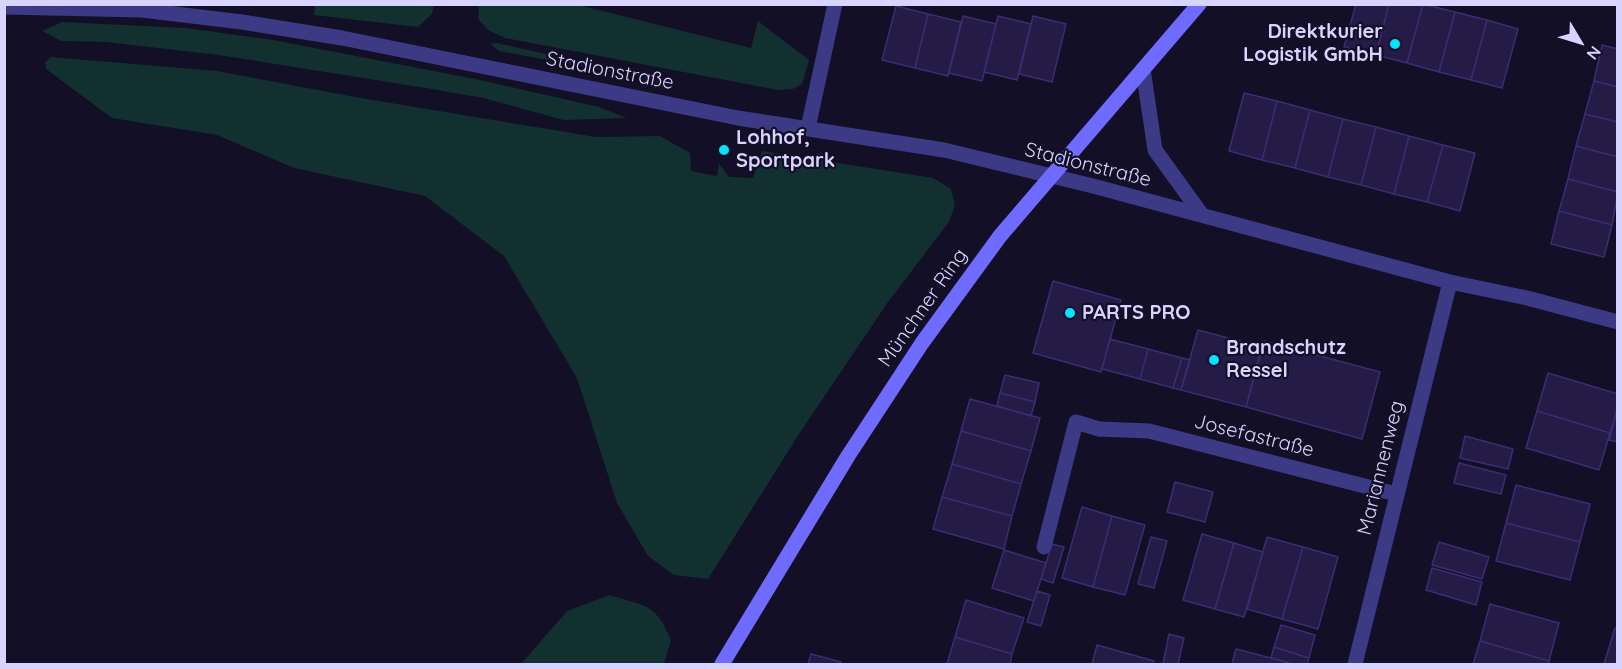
<!DOCTYPE html>
<meta charset="utf-8">
<style>
body{margin:0}
#map{position:relative;width:1622px;height:669px;overflow:hidden;background:#130f26;font-family:Quicksand,sans-serif}
canvas{display:block}
.frame{position:absolute;inset:0;border:6px solid #d9d4ff;pointer-events:none}
.north{position:absolute;left:1550px;top:12px;width:60px;height:60px;-webkit-text-stroke:4px #130f26;paint-order:stroke;rotate:128deg;font-size:16px;font-weight:700;line-height:24px;text-align:center;color:#d9d4ff}
.north::after{content:'';display:block;margin:auto;width:21px;height:27px;background:#d9d4ff;clip-path:polygon(50% 0,100% 100%,50% 72%,0 100%)}
</style>
<div id="map">
<canvas width="1622" height="669"></canvas>
<div class="frame"></div>
<div class="north">N</div>
</div>
<script>
const ctx = document.querySelector('canvas').getContext('2d');
ctx.lineJoin = 'round';
function fill(path, color) {
  ctx.fillStyle = color;
  ctx.fill(path, 'evenodd');
}
function strokePath(path, color, width, dash) {
  ctx.strokeStyle = color;
  ctx.lineWidth = width;
  ctx.lineCap = dash ? 'butt' : 'round';
  ctx.setLineDash(dash || []);
  ctx.stroke(path);
}
function drawText(font, color, halo, rows, align = 'center') {
  ctx.font = font + ' Quicksand,sans-serif';
  ctx.lineWidth = 4.5;
  ctx.setLineDash([]);
  ctx.textBaseline = 'middle';
  ctx.strokeStyle = halo;
  ctx.fillStyle = color;
  for (const [text, x, y, turn = 0] of rows) {
    ctx.save();
    ctx.translate(x, y);
    ctx.rotate((+turn || 0) * Math.PI / 180);
    ctx.textAlign = isNaN(turn) ? turn : align;
    if (halo) ctx.strokeText(text, 0, 0);
    ctx.fillText(text, 0, 0);
    ctx.restore();
  }
}
fill(new Path2D(`
 M 315,5 L 315,4 L 434,5 L 432,14 L 418,27 L 314,15 Z
 M 479,5 L 578,5 L 751,48 L 758,21 L 809,60 L 802,84 L 793,89 L 778,90 L 505,38 L 488,30 L 478,19 Z
 M 62,22 L 186,28 L 273,40 L 480,80 L 599,107 L 627,118 L 564,120 L 483,98 L 432,89 L 219,55 L 106,42 L 61,41 L 42,31 Z
 M 497,43 L 679,84 L 499,51 L 490,44 Z
 M 51,57 L 217,71 L 355,97 L 596,137 L 660,136 L 690,153 L 691,171 L 717,176 L 719,164 L 729,177 L 753,178 L 762,151 L 933,178 L 951,189 L 955,205 L 949,222 L 888,302 L 799,434 L 708,579 L 674,575 L 648,556 L 617,503 L 577,378 L 504,256 L 425,196 L 294,168 L 217,135 L 112,118 L 46,69 L 45,62 Z
 M 610,595 C 644,607 655,601 671,640 L 664,664 L 521,664 L 567,611 Z`), '#12302f');
const building = new Path2D(`
 M 1356,4 L 1389,4 L 1376,55 L 1344,47 Z
 M 1389,4 L 1423,4 L 1407,63 L 1376,55 Z
 M 1423,4 L 1455,12 L 1439,72 L 1407,63 Z
 M 896,6 L 928,14 L 915,68 L 882,60 Z
 M 1455,12 L 1487,20 L 1471,80 L 1439,72 Z
 M 928,14 L 961,22 L 948,76 L 915,68 Z
 M 963,16 L 996,24 L 982,81 L 949,73 Z
 M 998,16 L 1031,24 L 1017,80 L 984,72 Z
 M 1033,16 L 1066,24 L 1052,82 L 1019,74 Z
 M 1487,20 L 1518,29 L 1502,88 L 1471,80 Z
 M 1602,45 L 1618,49 L 1618,87 L 1594,81 Z
 M 1594,81 L 1618,87 L 1618,122 L 1585,114 Z
 M 1244,93 L 1277,101 L 1262,160 L 1229,151 Z
 M 1277,101 L 1310,110 L 1295,168 L 1262,160 Z
 M 1310,110 L 1343,119 L 1328,177 L 1295,168 Z
 M 1585,114 L 1618,122 L 1618,157 L 1576,146 Z
 M 1343,119 L 1376,127 L 1361,185 L 1328,177 Z
 M 1376,127 L 1409,136 L 1394,194 L 1361,185 Z
 M 1409,136 L 1443,145 L 1427,202 L 1394,194 Z
 M 1443,145 L 1475,153 L 1460,211 L 1427,202 Z
 M 1576,146 L 1618,157 L 1618,192 L 1568,179 Z
 M 1568,179 L 1618,192 L 1612,225 L 1559,211 Z
 M 1559,211 L 1612,225 L 1604,257 L 1551,244 Z
 M 1053,281 L 1121,300 L 1101,372 L 1033,353 Z
 M 1198,330 L 1262,347 L 1246,407 L 1181,390 Z
 M 1110,339 L 1148,349 L 1140,379 L 1102,369 Z
 M 1264,341 L 1380,372 L 1362,439 L 1246,407 Z
 M 1148,349 L 1182,358 L 1173,388 L 1140,379 Z
 M 1182,358 L 1190,360 L 1181,390 L 1173,388 Z
 M 1548,373 L 1618,394 L 1618,408 L 1610,433 L 1537,411 Z
 M 1005,375 L 1039,383 L 1035,402 L 1000,393 Z
 M 1000,393 L 1035,402 L 1031,416 L 997,406 Z
 M 970,399 L 1040,418 L 1031,451 L 961,431 Z
 M 1617,409 L 1618,410 L 1618,442 L 1609,440 Z
 M 1537,411 L 1610,433 L 1599,470 L 1526,448 Z
 M 961,431 L 1031,451 L 1021,484 L 952,464 Z
 M 1465,436 L 1513,449 L 1508,469 L 1460,458 Z
 M 1459,463 L 1506,475 L 1501,494 L 1454,483 Z
 M 952,464 L 1021,484 L 1012,516 L 942,497 Z
 M 1175,482 L 1213,492 L 1205,522 L 1167,512 Z
 M 1516,485 L 1590,504 L 1580,542 L 1506,523 Z
 M 942,497 L 1012,516 L 1004,549 L 933,529 Z
 M 1082,507 L 1112,516 L 1093,587 L 1062,578 Z
 M 1112,516 L 1145,525 L 1125,595 L 1093,587 Z
 M 1506,523 L 1580,542 L 1570,580 L 1496,561 Z
 M 1202,534 L 1234,543 L 1215,609 L 1183,600 Z
 M 1151,537 L 1167,541 L 1154,588 L 1138,584 Z
 M 1267,537 L 1303,547 L 1282,619 L 1247,609 Z
 M 1439,542 L 1489,557 L 1482,579 L 1432,565 Z
 M 1234,543 L 1263,552 L 1244,617 L 1215,609 Z
 M 1052,544 L 1064,547 L 1053,583 L 1041,579 Z
 M 1303,547 L 1338,557 L 1318,629 L 1282,619 Z
 M 1004,550 L 1046,563 L 1034,601 L 992,588 Z
 M 1432,568 L 1482,582 L 1476,605 L 1426,590 Z
 M 1037,591 L 1050,595 L 1041,626 L 1027,622 Z
 M 966,600 L 1024,618 L 1012,654 L 955,637 Z
 M 1490,604 L 1559,623 L 1549,661 L 1480,641 Z
 M 1281,625 L 1315,635 L 1309,658 L 1274,647 Z
 M 1615,628 L 1618,628 L 1618,664 L 1604,664 Z
 M 1169,634 L 1184,638 L 1178,664 L 1163,664 Z
 M 955,637 L 1012,654 L 1010,664 L 947,664 Z
 M 1480,641 L 1549,661 L 1548,664 L 1473,664 Z
 M 1097,645 L 1154,661 L 1153,664 L 1092,664 Z
 M 1274,647 L 1309,658 L 1307,664 L 1293,664 L 1271,658 Z
 M 1236,649 L 1271,658 L 1293,664 L 1232,664 Z
 M 811,654 L 841,662 L 840,664 L 808,664 Z`);
fill(building, '#241b47');
strokePath(building, '#3b2d73', 1.5);
strokePath(new Path2D(`
 M 808,128 L 835,4
 M 1044,547 L 1076,422 L 1099,429`), '#3d3a85', 15);
strokePath(new Path2D(`
 M 4,7 L 142,10 L 242,22 L 342,38 L 738,118 L 944,150 L 1093,186 L 1450,282 L 1527,298 L 1618,322
 M 1143,69 L 1155,150 L 1202,215
 M 1099,429 L 1149,431 L 1396,494
 M 1355,664 L 1450,282`), '#3d3a85', 15);
strokePath(new Path2D(`
 M 722,664 L 848,456 L 922,343 L 1000,236 L 1199,4`), '#6f6bff', 15);
for (const [x, y, r, color] of [
 [1395,44,6,"#00e5ff"],
 [724,150,6,"#00e5ff"],
 [1070,313,6,"#00e5ff"],
 [1214,360,6,"#00e5ff"]
]) {
  const dot = new Path2D();
  dot.arc(x, y, r, 0, 2 * Math.PI);
  ctx.fillStyle = color;
  ctx.fill(dot);
  strokePath(dot, '#130f26', 2);
}
drawText('bold 20px', '#d9d4ff', '#130f26', [
 ["Direktkurier",1383,32,"right"],
 ["Logistik GmbH",1383,55,"right"],
 ["Lohhof,",736,138],
 ["Sportpark",736,161],
 ["PARTS PRO",1082,313],
 ["Brandschutz",1226,348],
 ["Ressel",1226,371]
], 'left');
drawText('20px', '#d9d4ff', '#130f26', [
 ["Stadionstraße",610,71,11],
 ["Stadionstraße",1088,165,14],
 ["Münchner Ring",923,308,-55],
 ["Josefastraße",1254,436,14],
 ["Mariannenweg",1381,468,-76]
]);
</script>
